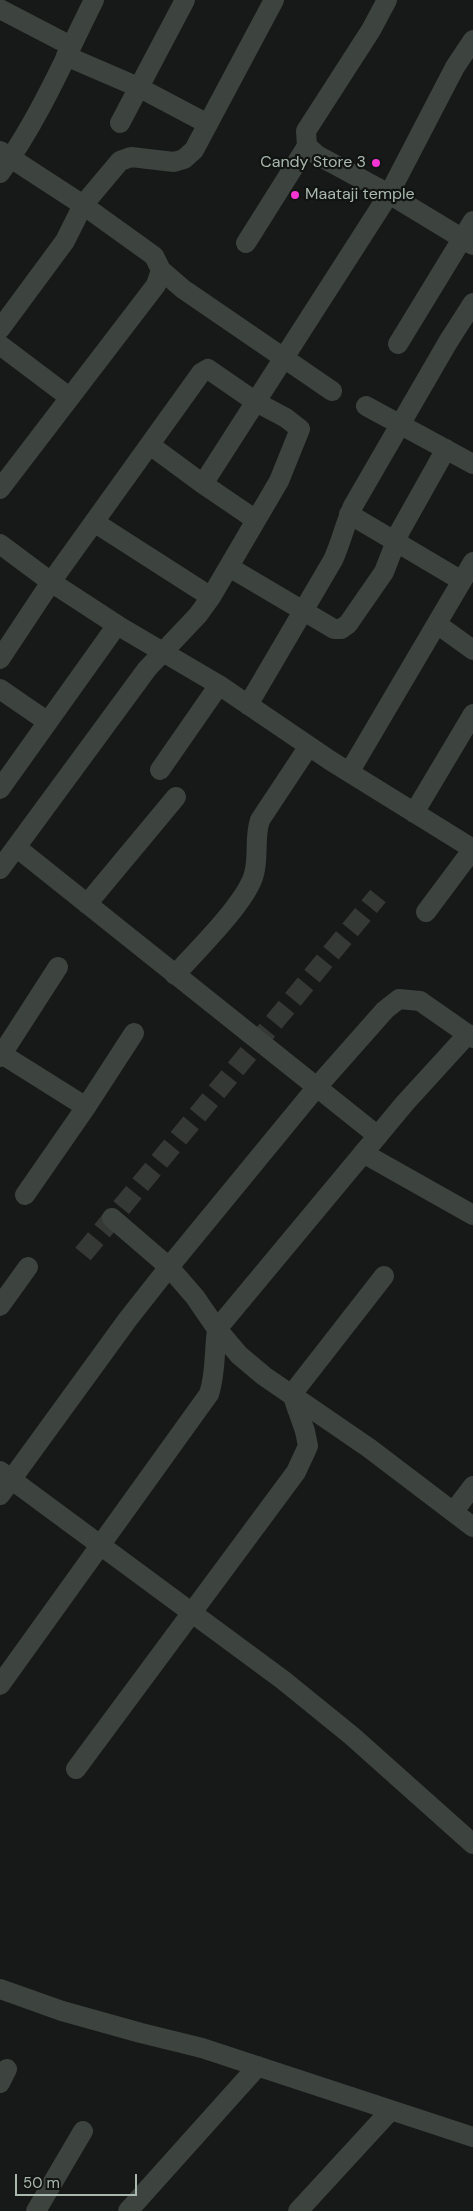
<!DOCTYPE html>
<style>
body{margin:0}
#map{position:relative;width:473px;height:2211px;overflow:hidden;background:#171918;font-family:"DM Sans",sans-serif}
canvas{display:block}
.scale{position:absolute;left:15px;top:2174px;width:122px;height:22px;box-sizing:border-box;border:2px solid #a9b9ad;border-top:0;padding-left:6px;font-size:15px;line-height:18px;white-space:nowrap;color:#a9b9ad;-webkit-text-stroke:4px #121413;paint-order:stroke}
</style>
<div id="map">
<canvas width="473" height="2211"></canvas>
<div class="scale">50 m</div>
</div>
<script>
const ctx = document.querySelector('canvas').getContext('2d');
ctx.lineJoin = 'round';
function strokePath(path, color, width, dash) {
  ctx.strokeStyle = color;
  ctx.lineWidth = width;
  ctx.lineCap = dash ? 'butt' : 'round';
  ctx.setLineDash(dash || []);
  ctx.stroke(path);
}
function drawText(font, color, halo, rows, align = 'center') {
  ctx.font = font + ' "DM Sans",sans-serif';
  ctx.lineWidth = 4.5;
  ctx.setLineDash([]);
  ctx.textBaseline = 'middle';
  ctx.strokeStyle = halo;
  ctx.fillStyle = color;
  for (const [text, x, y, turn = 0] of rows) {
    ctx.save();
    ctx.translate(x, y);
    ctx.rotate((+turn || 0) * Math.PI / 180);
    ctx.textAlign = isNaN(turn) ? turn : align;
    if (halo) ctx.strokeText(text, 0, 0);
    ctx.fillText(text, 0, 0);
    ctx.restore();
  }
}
strokePath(new Path2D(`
 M 83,1254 L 378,896`), '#343936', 20, [20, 10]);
strokePath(new Path2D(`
 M 0,9 L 71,46
 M 66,56 L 138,87 L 208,124
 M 120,123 L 185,0
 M 307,146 L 317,155 L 389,194 L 473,245
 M 0,151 L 83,205 L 154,256 L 161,270 L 183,289 L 332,391
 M 0,173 C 38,121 65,58 94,0
 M 246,243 L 307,146 L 306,131 L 371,30 L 387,0
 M 0,329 L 65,241 L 83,205 L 120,161 L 131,157 L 174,162 L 184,159 L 194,150 L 274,0
 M 398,344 L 473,221
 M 0,345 L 69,397
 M 366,406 L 473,464
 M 150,445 L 203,484
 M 0,489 L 156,285 L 161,270
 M 349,514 L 462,581
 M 256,520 L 203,484 L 389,194 L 455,67 L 473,40
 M 94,522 L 211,597
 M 0,544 L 51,582 L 117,625 L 219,685 L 331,761 L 473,849
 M 229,567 L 334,629 L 341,629 L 348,624 L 384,572 L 400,531 L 446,449
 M 437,624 L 473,650
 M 0,659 L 51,582 L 201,373 L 208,369 L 256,402 L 286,418 L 300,429 L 279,481 L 211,597 L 198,615 L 147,669 L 0,869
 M 0,689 L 48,722
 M 248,705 L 333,560 C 341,543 345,524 353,506 L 448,342 L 473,303
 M 160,770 L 219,685
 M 350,771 L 473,562
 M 0,789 L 117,625
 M 414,813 L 473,714
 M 16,847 L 378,1136
 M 87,904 L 176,797
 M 426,912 L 473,849
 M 175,975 C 196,951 247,902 254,874 C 259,856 254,838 260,820 L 309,746
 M 0,1053 L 86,1107
 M 0,1057 L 58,967
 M 363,1153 L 473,1215
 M 25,1195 L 86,1107 L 134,1033
 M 112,1218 L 169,1267 L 195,1297 L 217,1329 L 239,1355 L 264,1376 L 369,1448 L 473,1527
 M 0,1306 L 28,1267
 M 0,1471 L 283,1680 L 352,1736 L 473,1844
 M 0,1495 L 128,1319 L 169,1267 L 316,1088 L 385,1010 L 399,999 L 420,1001 L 473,1038
 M 454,1511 L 473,1486
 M 0,1685 L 209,1394 C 216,1373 214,1351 217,1329 L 405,1103 L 468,1034
 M 76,1769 L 296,1472 L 308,1446 L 305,1431 L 292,1394 L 384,1276
 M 0,1989 L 62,2011 L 141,2033 L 202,2048 L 473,2137
 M 0,2083 L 7,2069
 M 36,2211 L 83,2131
 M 128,2211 L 258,2066
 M 298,2211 L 391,2110`), '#3d433f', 20);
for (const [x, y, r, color] of [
 [376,163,5,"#f435d4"],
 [295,195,5,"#f435d4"]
]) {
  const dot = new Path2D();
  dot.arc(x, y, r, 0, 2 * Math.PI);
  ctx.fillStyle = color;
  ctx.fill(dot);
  strokePath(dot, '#121413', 2);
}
drawText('16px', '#a9b9ad', '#121413', [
 ["Candy Store 3",366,163],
 ["Maataji temple",305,195,"left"]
], 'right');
</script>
